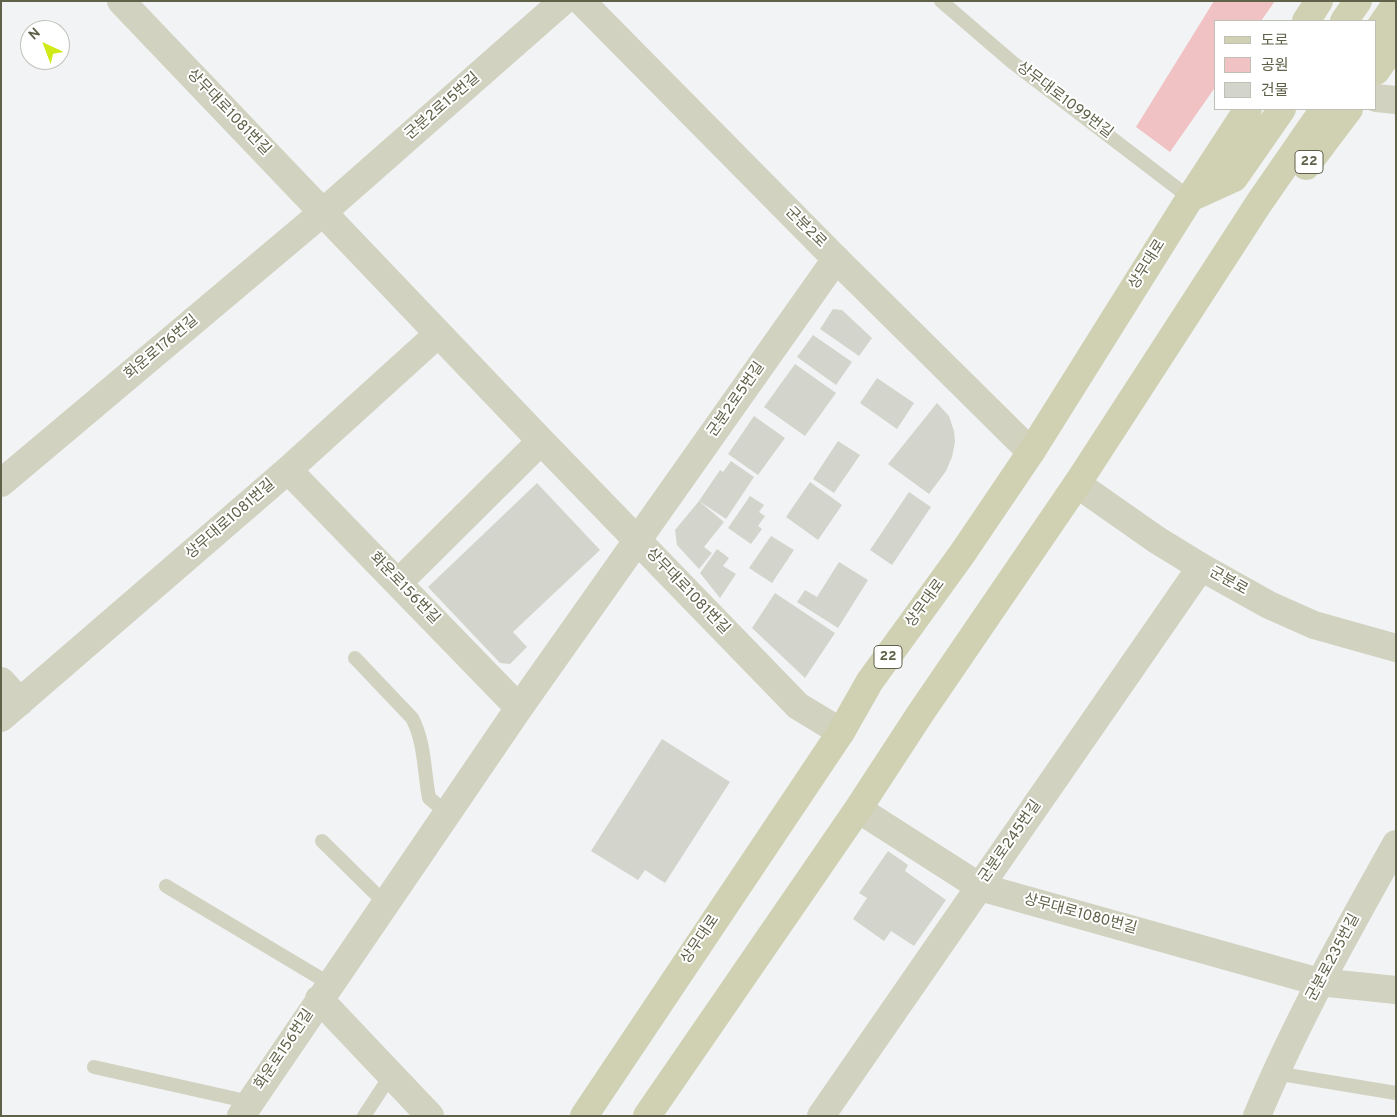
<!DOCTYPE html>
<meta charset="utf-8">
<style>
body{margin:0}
#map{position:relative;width:1397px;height:1117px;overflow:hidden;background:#f2f3f5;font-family:Overpass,"Noto Sans KR",sans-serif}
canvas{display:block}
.frame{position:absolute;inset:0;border:2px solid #606149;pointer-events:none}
.legend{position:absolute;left:1214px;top:20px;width:162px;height:90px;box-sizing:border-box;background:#fff;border:1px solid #bfc0b6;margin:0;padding:6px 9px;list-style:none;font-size:15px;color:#606149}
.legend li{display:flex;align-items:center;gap:10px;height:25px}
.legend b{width:25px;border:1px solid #bfc0b6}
.north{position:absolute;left:20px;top:20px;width:50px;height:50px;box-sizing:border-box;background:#fff;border:1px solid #bfc0b6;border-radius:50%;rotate:317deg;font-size:14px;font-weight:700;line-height:20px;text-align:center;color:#606149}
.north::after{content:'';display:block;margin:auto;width:18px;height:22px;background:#cfea17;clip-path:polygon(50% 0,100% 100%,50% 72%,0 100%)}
</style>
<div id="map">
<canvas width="1397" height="1117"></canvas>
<div class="frame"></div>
<ul class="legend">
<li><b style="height:6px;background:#cfd1b2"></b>도로</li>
<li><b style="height:14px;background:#f1c2c4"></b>공원</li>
<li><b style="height:14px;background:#d3d5cc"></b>건물</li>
</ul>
<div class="north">N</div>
</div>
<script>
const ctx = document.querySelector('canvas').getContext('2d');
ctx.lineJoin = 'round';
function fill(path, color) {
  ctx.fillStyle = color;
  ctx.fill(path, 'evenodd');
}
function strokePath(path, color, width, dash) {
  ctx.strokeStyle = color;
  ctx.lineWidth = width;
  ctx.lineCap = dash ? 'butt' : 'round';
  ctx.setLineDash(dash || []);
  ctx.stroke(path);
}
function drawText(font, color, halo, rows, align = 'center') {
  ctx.font = font + ' Overpass,"Noto Sans KR",sans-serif';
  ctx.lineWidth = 4;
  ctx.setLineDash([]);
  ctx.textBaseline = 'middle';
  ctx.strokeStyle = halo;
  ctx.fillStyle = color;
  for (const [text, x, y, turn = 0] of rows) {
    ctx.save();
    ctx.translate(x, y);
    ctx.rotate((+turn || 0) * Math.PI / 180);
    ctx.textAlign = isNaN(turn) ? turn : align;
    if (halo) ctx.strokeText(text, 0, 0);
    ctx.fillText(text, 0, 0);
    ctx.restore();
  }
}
fill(new Path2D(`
 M 1214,1 L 1275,1 L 1261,21 L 1216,21 L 1216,86 L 1170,152 L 1136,127 Z`), '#f1c2c4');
fill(new Path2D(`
 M 833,309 L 842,310 L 872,338 L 859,356 L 820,329 Z
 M 813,335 L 852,362 L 836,385 L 797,357 Z
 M 795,364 L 836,393 L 805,436 L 764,407 Z
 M 877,378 L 914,403 L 897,429 L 860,403 Z
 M 937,403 L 949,416 L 954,431 L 955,442 L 952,457 L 946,471 L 929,494 L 888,464 Z
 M 754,416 L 785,438 L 758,475 L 728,454 Z
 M 838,441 L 860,455 L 834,493 L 813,479 Z
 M 731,461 L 754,477 L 726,519 L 699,501 L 724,522 L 704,547 L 712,553 L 699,569 L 677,545 L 675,530 L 699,501 L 720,470 L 723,472 Z
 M 810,482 L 842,505 L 818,540 L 786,517 Z
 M 537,483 L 600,550 L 513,632 L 527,647 L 510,664 L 500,663 L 428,587 Z
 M 909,492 L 931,507 L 892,565 L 870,550 Z
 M 750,496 L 764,505 L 759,512 L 765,516 L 758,526 L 762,529 L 751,544 L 728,528 Z
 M 771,536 L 794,550 L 772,583 L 749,568 Z
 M 717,549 L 729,558 L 723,566 L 736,574 L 720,598 L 700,573 Z
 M 839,562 L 868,580 L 838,628 L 797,602 L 805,590 L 817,597 Z
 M 775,593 L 835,633 L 805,678 L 752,628 Z
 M 662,739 L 730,782 L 665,883 L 645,870 L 638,880 L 591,851 Z
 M 888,851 L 908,865 L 905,871 L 946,900 L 914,946 L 891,931 L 884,941 L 853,919 L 867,898 L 859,893 Z`), '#d3d5cc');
strokePath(new Path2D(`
 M 941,1 L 1012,62 L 1190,198
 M 355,658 L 412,718 C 425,742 424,772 429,798 L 447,813
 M 322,841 L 385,903
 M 166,886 L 330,984
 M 94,1067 L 250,1102
 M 1275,1073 L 1396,1093
 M 364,1116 L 391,1075`), '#d1d2c0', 14);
strokePath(new Path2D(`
 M 121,1 L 541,441 L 798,706 L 841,732
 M 1376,98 L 1396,100
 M 288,470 L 519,708
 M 1,483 L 322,213 L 563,1
 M 398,583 L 541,441
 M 1,681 L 20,702
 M 1,718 L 288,470 L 438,334
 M 858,809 L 980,887 L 1319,982 L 1396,990
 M 319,999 L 430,1116
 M 241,1116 L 519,708 L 836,259
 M 821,1116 L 1201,567
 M 1257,1116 C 1296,1022 1346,933 1396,844`), '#d1d2c0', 28);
strokePath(new Path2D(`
 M 581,1 L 836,259 L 1031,452
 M 1077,484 L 1157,540 L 1201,567 L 1269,605 L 1314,625 L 1396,648`), '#d1d2c0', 28);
strokePath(new Path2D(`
 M 1306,21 L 1319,1
 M 1344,21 L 1358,1
 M 1376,33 L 1396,4
 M 1376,71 L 1396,42
 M 1306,166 L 1349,109
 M 1190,198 L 1234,178 L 1282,109
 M 584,1116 L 841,732 L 870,681 L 962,554 L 1031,452 L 1190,198 L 1248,109
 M 647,1116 L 858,809 L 920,714 L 1077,484 L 1259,203 L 1324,109`), '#cfd1b2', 28);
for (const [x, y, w] of [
 [1309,162,28],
 [888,657,28]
]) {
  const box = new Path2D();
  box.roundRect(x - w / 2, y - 11.5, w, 23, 4);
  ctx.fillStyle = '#fff';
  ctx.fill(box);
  strokePath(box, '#606149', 1);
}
drawText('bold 14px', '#606149', null, [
 ["22",1309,162],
 ["22",888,657]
]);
drawText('15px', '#606149', '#fff', [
 ["상무대로1099번길",1064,101,37],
 ["군분2로15번길",443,107,-41],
 ["상무대로1081번길",228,113,46],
 ["군분2로",805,228,45],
 ["상무대로",1148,265,-58],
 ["화운로176번길",162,348,-40],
 ["군분2로5번길",737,400,-55],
 ["상무대로1081번길",231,520,-41],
 ["군분로",1228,582,29],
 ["화운로156번길",404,589,46],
 ["상무대로1081번길",687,592,46],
 ["상무대로",926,604,-54],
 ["군분로245번길",1011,842,-55],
 ["상무대로1080번길",1080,915,15],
 ["상무대로",701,940,-56],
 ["군분로235번길",1334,958,-62],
 ["화운로156번길",285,1050,-56]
]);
</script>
